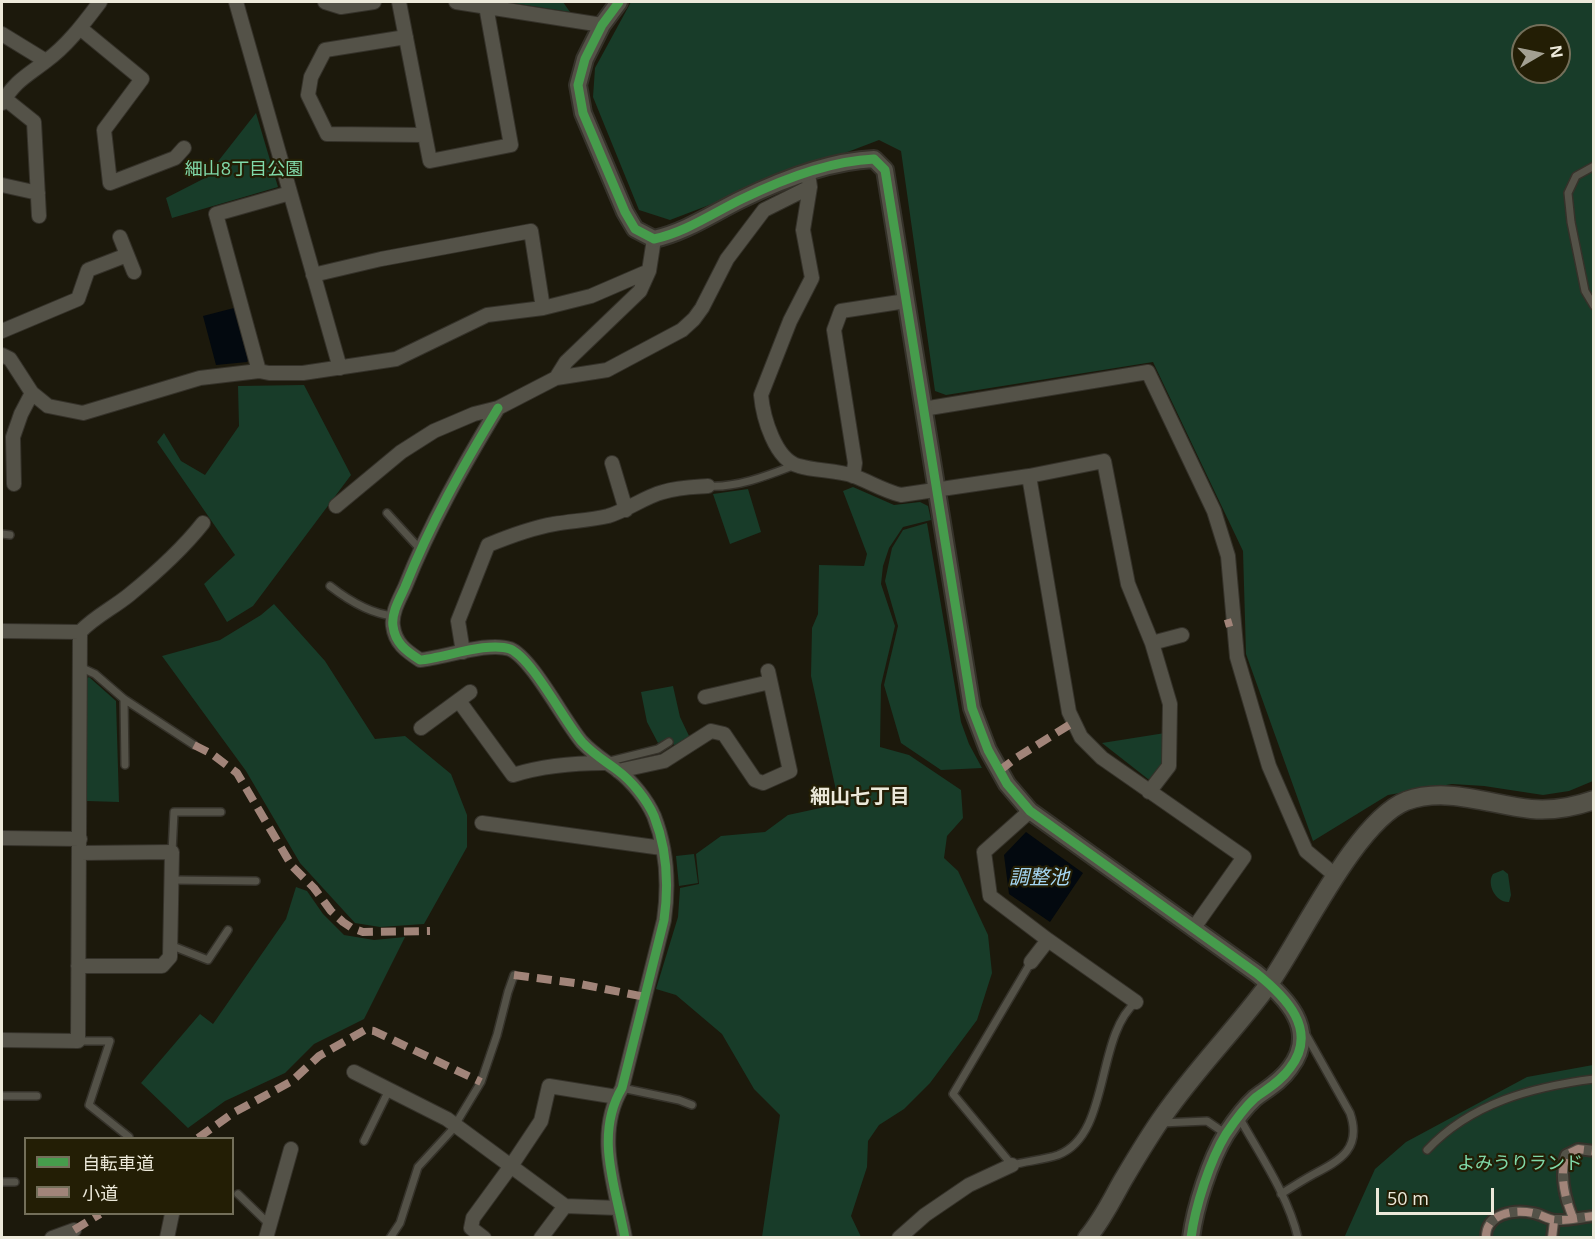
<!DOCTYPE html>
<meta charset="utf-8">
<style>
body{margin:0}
#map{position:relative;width:1595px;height:1239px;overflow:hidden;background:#1c190c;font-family:"Open Sans","Noto Sans JP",sans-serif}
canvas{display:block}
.frame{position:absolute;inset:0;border:3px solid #ece9da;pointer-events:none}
.legend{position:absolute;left:24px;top:1137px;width:210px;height:78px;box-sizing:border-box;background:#231e05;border:2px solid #736f5a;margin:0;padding:8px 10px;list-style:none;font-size:18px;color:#ece9da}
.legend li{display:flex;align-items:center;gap:12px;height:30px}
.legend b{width:30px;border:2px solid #736f5a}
.north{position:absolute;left:1511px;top:24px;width:60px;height:60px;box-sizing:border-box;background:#231e05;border:2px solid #736f5a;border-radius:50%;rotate:81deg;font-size:16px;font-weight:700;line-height:24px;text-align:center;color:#ece9da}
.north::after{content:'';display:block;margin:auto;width:21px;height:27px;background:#a3a092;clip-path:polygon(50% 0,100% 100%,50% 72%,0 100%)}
.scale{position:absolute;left:1376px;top:1188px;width:118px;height:27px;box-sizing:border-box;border:3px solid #ece9da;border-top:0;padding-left:8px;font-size:18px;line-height:21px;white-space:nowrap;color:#ece9da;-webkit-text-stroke:4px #231e05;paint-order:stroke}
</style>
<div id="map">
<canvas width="1595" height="1239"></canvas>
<div class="frame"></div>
<ul class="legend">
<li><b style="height:8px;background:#469c4c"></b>自転車道</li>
<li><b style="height:8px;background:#a18479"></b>小道</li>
</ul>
<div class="north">N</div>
<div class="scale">50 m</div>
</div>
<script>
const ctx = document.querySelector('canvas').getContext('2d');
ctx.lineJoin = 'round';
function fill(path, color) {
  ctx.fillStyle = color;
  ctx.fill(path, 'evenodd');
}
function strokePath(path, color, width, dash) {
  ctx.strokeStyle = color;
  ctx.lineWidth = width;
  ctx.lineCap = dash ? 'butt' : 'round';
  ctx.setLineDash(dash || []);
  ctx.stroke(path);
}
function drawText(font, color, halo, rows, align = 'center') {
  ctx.font = font + ' "Open Sans","Noto Sans JP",sans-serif';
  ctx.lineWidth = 4.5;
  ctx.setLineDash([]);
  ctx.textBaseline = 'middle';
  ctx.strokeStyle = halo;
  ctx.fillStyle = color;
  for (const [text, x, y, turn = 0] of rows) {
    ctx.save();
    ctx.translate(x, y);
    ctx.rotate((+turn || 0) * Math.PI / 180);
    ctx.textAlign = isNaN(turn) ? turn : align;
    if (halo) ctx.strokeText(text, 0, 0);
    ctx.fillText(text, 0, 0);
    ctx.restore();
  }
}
fill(new Path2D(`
 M 506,2 L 563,2 L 570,12 Z
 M 631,2 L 1593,2 L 1593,781 L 1569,791 L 1543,795 L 1484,786 L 1452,784 L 1388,795 L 1313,841 L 1246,654 L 1243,551 L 1153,362 L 946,395 L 935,391 L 901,151 L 879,140 L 670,220 L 639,210 L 593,97 L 595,68 ZM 1523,36 L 1559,36 L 1559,72 L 1523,72 Z
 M 256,113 L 278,187 L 172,218 L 166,198 L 205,178 Z
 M 304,385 L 351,475 L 253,606 L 227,622 L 204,584 L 235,555 L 157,442 L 164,433 L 181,461 L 205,475 L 239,426 L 238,386 Z
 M 853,487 L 894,505 L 920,502 L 928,506 L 931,520 L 903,527 L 889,548 L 883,566 L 881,584 L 895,626 L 881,685 L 880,747 L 909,755 L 961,790 L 963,818 L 947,836 L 944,858 L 958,871 L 988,935 L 992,973 L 977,1020 L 930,1083 L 904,1109 L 879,1125 L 868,1141 L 867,1167 L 851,1216 L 861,1237 L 762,1237 L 780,1115 L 754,1089 L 722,1034 L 676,995 L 656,989 L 678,917 L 680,888 L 699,884 L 696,854 L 721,836 L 765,832 L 788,815 L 839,804 L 811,676 L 812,628 L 818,614 L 819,565 L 864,566 L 867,554 L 843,491 Z
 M 748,489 L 761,532 L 730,544 L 713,494 Z
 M 927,523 L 961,722 L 969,744 L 982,768 L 941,770 L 901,743 L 884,685 L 898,626 L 885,581 L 892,548 L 903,530 Z
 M 274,604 L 325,661 L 375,739 L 405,736 L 451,774 L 467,815 L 467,847 L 424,924 L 380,927 L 355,923 L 300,863 L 246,771 L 162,656 L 220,640 L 261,615 Z
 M 89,677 L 116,701 L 119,802 L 87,801 L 86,679 Z
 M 673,686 L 680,717 L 690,738 L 676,748 L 669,738 L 658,743 L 647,722 L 641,692 Z
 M 1165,733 L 1165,764 L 1155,778 L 1148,779 L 1102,743 Z
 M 694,854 L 698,883 L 679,886 L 676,856 Z
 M 1503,870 L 1508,874 L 1511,895 L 1509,902 C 1496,903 1486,884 1493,874 Z
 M 296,887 L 307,891 L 323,914 L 344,935 L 374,940 L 405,937 L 364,1019 L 314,1044 L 285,1073 L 225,1101 L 188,1128 L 141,1083 L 200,1014 L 213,1024 L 286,919 Z
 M 1593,1065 L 1593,1237 L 1344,1238 L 1375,1169 L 1406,1142 L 1527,1077 Z`), '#183c29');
fill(new Path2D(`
 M 234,308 L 248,360 L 247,362 L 216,365 L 203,316 Z
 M 1026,832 L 1083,873 L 1050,922 L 1009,894 L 1004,855 Z`), '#03090f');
const service = new Path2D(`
 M 1594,166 L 1576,176 L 1568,193 L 1571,222 L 1585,291 L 1594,306
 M 708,486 C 737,488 769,475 795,465
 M 387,513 L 420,549
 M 2,534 L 10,535
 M 330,586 C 348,600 371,614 394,616
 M 80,667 L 95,674 L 124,699 L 194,745
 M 124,699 L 125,765
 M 606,762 L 658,749 L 669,742
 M 172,852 L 174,812 L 221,812
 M 172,880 L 256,881
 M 170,945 L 208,960 L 228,930
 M 1031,962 L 953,1094 L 1012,1165 C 1027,1161 1043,1160 1058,1155 C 1111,1135 1095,1036 1136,1002
 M 78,1041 L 110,1041 L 89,1105 L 129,1137
 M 622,1088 L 679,1100 L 692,1105
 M 2,1096 L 37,1096
 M 1239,1117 C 1260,1155 1288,1195 1298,1238
 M 1161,1123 L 1207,1121 L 1226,1134
 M 364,1141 L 389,1090
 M 1427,1150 C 1471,1103 1532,1087 1594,1079
 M 2,1182 L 15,1182
 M 238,1194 L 270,1225
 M 1281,1194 C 1292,1187 1303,1180 1314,1174 C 1341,1160 1362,1148 1350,1113 L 1304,1031
 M 390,1238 L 400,1223 L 418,1167 L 452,1130 L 481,1082 L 497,1035 L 508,992 L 514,975`);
const pedestrian = new Path2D(`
 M 1573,1218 C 1565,1198 1559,1176 1566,1155 L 1578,1149 L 1594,1151
 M 1486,1238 C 1485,1213 1515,1209 1533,1213 C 1541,1214 1548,1220 1556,1220 C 1568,1221 1581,1217 1594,1216
 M 1552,1238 L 1554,1221`);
const minor = new Path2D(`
 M 236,2 L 340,368
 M 325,2 L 341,7 L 374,2
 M 399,2 L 430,161 L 511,145 L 486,6
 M 456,2 L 602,25
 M 80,28 L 142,79 L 104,130 L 110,183 L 175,158 L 184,148
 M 2,34 L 46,61
 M 406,37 L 325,50 L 311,77 L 308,95 L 327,134 L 425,135
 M 4,98 L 34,122 L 39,216
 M 2,103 C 16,80 27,76 46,61 C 68,45 84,23 100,2
 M 2,185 L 38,193
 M 810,187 L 803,230 L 812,278 L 790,321 L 761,395 C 763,417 775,460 799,466 C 816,471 836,470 854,476 C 870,482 884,491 901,495 L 1029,476 L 1104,461 L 1128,584 L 1152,643 L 1170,704 L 1169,766 L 1149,792
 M 120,237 L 134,272
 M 313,275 L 381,259 L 531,231 L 543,308
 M 2,331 L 78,299 L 88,270 L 127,255
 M 2,355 L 10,359 L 32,393 L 48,406 L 83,413 L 200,378 L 259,371 L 269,373 L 303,373 L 396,359 L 487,315 L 543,308 L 591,296 L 649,271
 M 259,371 L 216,214 L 290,193
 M 556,378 L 607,370 L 682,330 L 694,319 L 702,308 L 727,259 L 764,210 L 810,187 L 809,180
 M 498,408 C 463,466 430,524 405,587 C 400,598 391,613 393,626 C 395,643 406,651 420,660 C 444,658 488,641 510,649 C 532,658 564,721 582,742 C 593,754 605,761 617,770 C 632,781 647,800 654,816 C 667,849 669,885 664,920 L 622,1088 C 594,1135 616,1188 625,1238
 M 923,409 L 1148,372 L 1214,511 L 1228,556 L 1237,657 L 1269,766 L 1306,851 L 1336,876
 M 612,463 L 626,510
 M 853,476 L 855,463 L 834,330 L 841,311 L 906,301
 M 1029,476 L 1069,712 L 1081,737 L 1102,758 L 1244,857 L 1193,929
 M 14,484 L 13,437 L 21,414 L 32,393
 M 336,506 L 401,452 L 434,431 L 474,414 L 498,408 L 556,378 L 566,362 L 640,291 L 649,271 L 654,239
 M 2,631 L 80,632 C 94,617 113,608 129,595 C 156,573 181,551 203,523
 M 1152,643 L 1182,635
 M 463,652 L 458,621 L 488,545 C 510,536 531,528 554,524 C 572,521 591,520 608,516 C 628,510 644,497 663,492 C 678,487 693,487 708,486
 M 705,697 L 770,682
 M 459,701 L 513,775 C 542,766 574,763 604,763
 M 421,728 L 470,692
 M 618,771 L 664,761 L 711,731 L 724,734 L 755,780 L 763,783 L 790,771 L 768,671
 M 1030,811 L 984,852 L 990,896 L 1048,940 L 1136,1002
 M 482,823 L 662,848
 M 2,838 L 80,839
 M 1031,962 L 1048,940
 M 78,966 L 162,966 L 170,957 L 172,852 L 80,853
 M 2,1040 L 78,1041 L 80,632
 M 354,1072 L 447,1119 L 565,1206 L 618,1208
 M 52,1238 L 74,1230
 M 167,1238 L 172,1214
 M 266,1238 L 291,1149
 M 484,1238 L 471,1228 L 473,1218 L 511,1166 L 541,1121 L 549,1086 L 617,1097
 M 541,1238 L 565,1206
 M 899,1238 L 925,1215 L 969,1185 L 1012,1165`);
const tertiary = new Path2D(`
 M 619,2 L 602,25 L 585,59 L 578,85 L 583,113 L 625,212 L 635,229 L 654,239 C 686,232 713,213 742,199 C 781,180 830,161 874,159 L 885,170 L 972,708 L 988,750 L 1007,784 L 1030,811 L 1256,973 C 1286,997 1319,1030 1290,1068 C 1281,1081 1267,1089 1255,1098 C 1245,1107 1234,1122 1226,1134 C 1210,1160 1195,1207 1191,1238`);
const secondary = new Path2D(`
 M 1087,1238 C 1103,1219 1111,1201 1123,1180 C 1136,1158 1149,1136 1164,1115 C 1196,1069 1236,1029 1269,984 C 1301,939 1356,821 1406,801 C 1447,786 1491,805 1531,809 C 1553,811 1574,807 1594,800`);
strokePath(service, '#35322a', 10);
strokePath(pedestrian, '#35322a', 14);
strokePath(minor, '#35322a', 16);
strokePath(tertiary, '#35322a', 20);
strokePath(secondary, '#35322a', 21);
strokePath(service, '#545248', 7);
strokePath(pedestrian, '#545248', 10);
strokePath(minor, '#545248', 14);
strokePath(tertiary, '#545248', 16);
strokePath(secondary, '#545248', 18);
strokePath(new Path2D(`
 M 1225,624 L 1232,622
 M 194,745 L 212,754 L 237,773 L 292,866 L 314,888 L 331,911 L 343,922 L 352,928 L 363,932 L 430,931
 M 999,771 L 1016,758 L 1074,722
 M 514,975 L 575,983 L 645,997
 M 198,1138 L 233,1113 L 292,1081 L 319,1056 L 365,1030 L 374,1031 L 481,1082
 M 1573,1218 C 1565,1198 1559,1176 1566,1155 L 1578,1149 L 1594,1151
 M 74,1230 L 100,1214
 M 1486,1238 C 1485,1213 1515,1209 1533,1213 C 1541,1214 1548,1220 1556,1220 C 1568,1221 1581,1217 1594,1216
 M 1552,1238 L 1554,1221`), '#a18479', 8, [15, 8]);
strokePath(new Path2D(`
 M 619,2 L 602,25 L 585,59 L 578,85 L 583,113 L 625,212 L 635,229 L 654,239 C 686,232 713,213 742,199 C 781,180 830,161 874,159 L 885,170 L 972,708 L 988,750 L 1007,784 L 1030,811 L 1256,973 C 1286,997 1319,1030 1290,1068 C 1281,1081 1267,1089 1255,1098 C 1245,1107 1234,1122 1226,1134 C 1210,1160 1195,1207 1191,1238
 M 498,408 C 463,466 430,524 405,587 C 400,598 391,613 393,626 C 395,643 406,651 420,660 C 444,658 488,641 510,649 C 532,658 564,721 582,742 C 593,754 605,761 617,770 C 632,781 647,800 654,816 C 667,849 669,885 664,920 L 622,1088 C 594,1135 616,1188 625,1238`), '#469c4c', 9);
drawText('18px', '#80d9a9', '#231e05', [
 ["細山8丁目公園",244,170],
 ["よみうりランド",1520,1164]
]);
drawText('bold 20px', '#ece9da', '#231e05', [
 ["細山七丁目",860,797]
]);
drawText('italic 20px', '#a6d8f5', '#231e05', [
 ["調整池",1039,878]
]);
</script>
